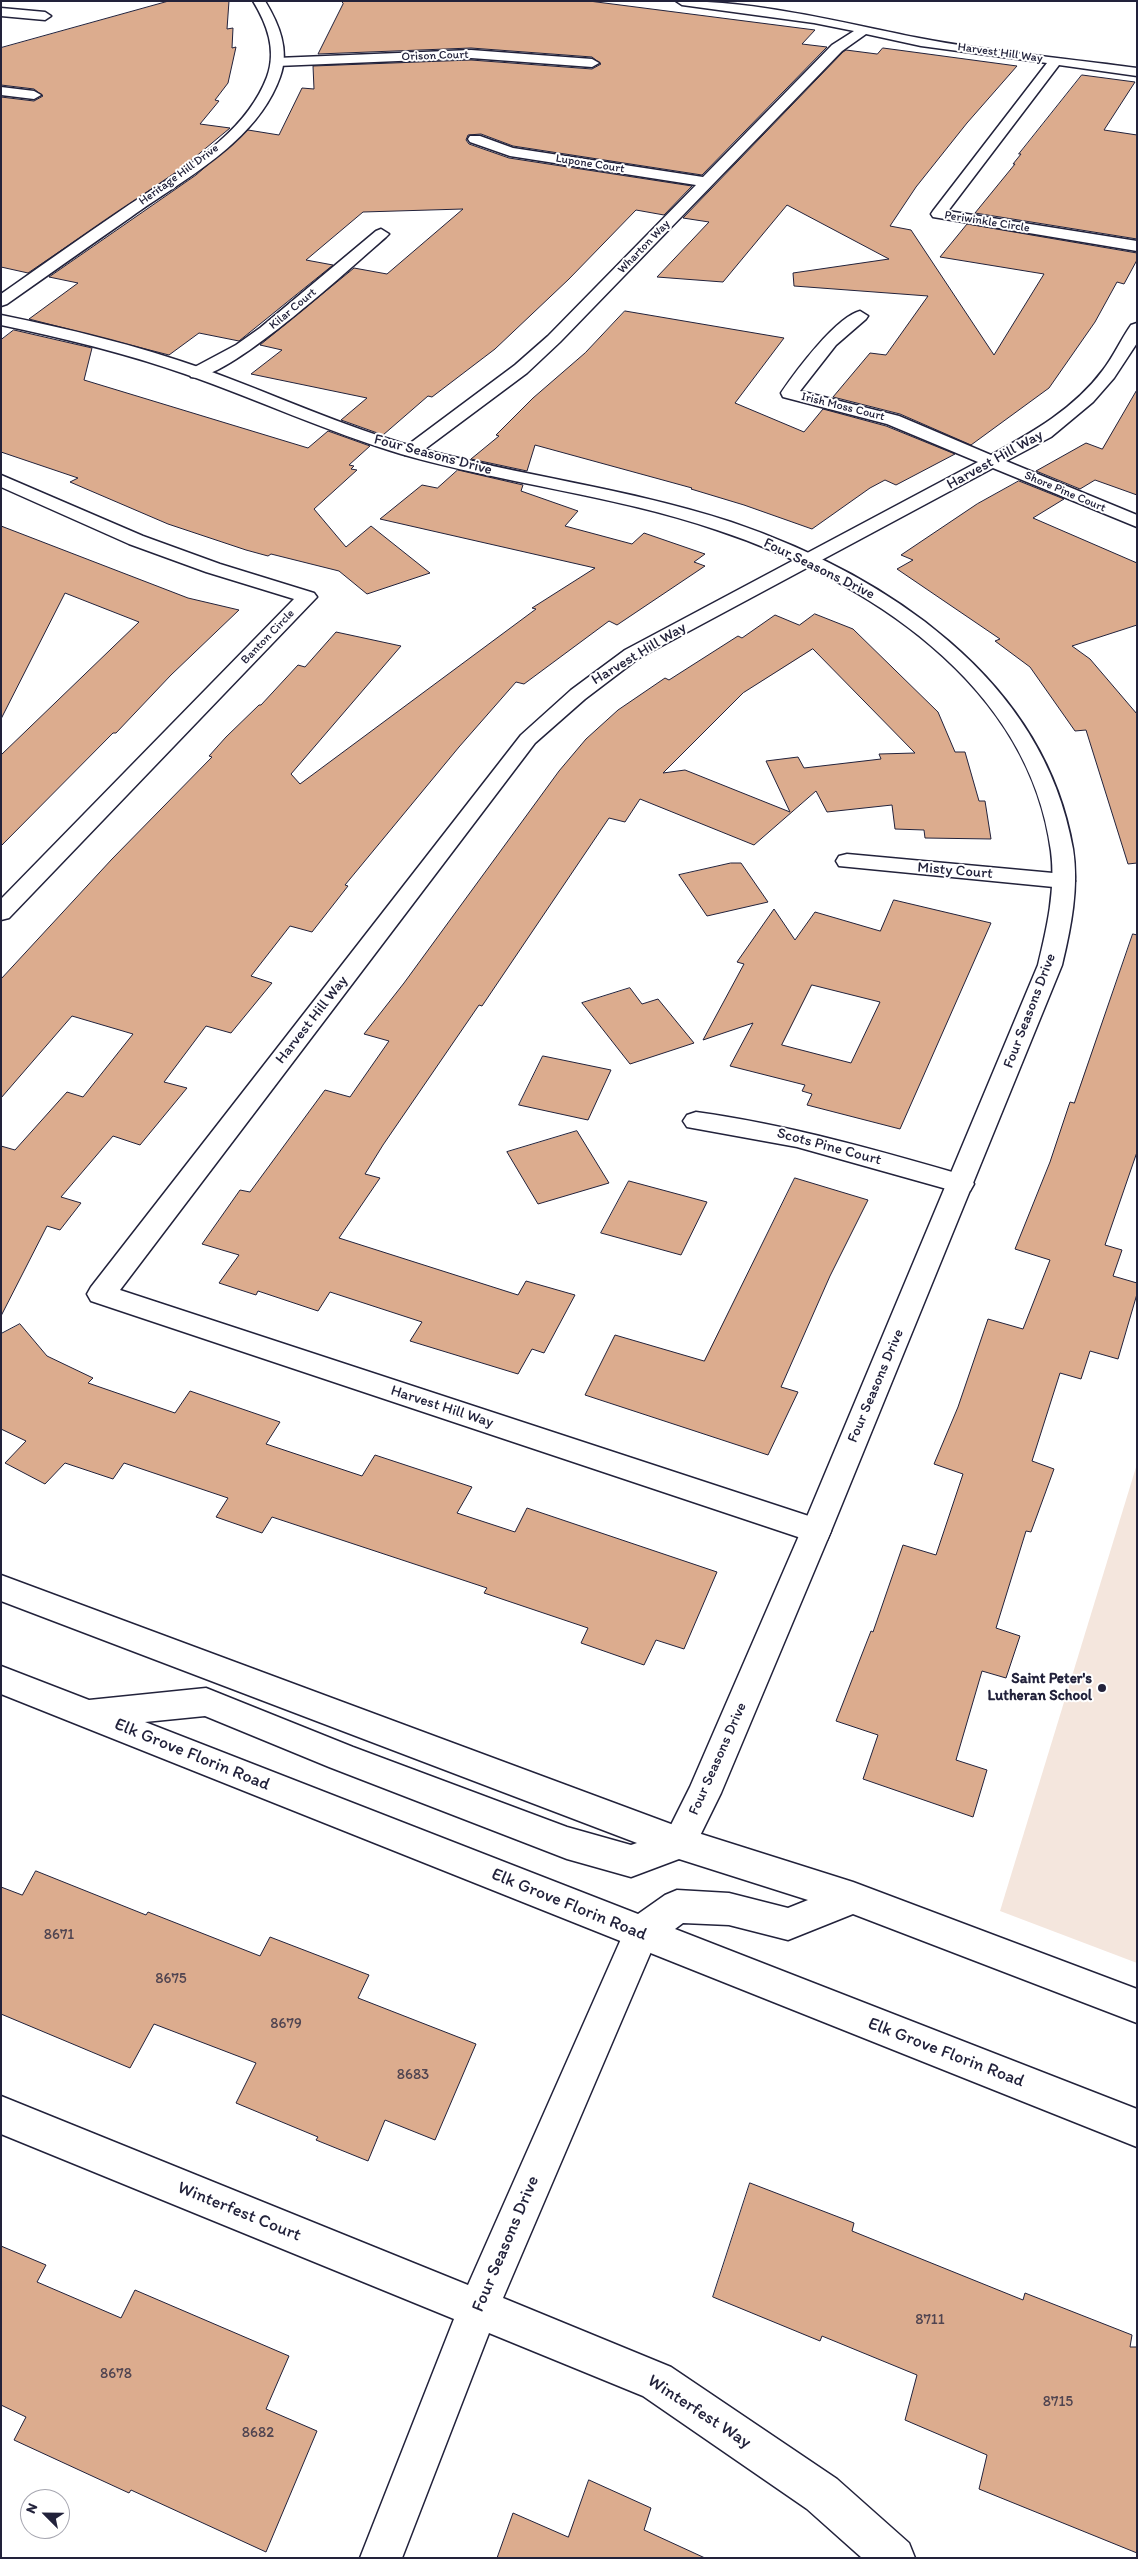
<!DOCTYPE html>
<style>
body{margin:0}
#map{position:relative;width:1138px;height:2559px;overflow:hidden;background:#fff;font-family:Itim,sans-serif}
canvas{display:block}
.frame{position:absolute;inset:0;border:2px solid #22223b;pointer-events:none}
.north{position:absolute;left:20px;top:2489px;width:50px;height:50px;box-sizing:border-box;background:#fff;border:1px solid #a7a7b1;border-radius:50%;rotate:293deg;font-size:14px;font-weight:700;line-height:20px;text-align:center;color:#22223b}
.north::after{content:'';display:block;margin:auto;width:18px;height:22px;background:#22223b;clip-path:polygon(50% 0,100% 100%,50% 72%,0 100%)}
</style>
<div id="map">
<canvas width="1138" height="2559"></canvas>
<div class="frame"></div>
<div class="north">N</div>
</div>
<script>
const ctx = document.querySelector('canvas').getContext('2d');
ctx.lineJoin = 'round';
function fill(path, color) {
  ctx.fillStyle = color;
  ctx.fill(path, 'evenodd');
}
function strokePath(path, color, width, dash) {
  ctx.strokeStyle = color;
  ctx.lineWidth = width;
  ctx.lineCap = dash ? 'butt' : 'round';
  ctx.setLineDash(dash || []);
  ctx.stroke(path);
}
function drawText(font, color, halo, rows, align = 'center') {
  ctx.font = font + ' Itim,sans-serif';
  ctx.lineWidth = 4;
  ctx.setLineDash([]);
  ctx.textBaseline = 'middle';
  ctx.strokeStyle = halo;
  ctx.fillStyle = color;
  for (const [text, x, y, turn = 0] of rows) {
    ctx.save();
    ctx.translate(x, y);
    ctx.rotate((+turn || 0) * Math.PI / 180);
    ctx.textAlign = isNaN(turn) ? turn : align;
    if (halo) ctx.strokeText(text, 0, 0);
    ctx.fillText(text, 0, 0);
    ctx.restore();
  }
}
fill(new Path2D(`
 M 1137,1464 L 1137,1963 L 1000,1911 Z`), '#f4e6dd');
const building = new Path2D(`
 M 169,1 L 229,1 L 227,29 L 233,28 L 232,48 L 236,47 L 228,83 L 215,100 L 219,101 L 200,124 L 230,128 L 182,168 L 28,273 L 1,267 L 1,97 L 34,101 L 43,96 L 34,89 L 1,85 L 1,48 Z
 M 342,1 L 589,1 L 815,30 L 802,44 L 827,47 L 702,175 L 513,146 L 481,134 L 468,135 L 466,140 L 469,144 L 509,158 L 692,186 L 664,215 L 636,210 L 569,279 L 495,349 L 432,397 L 428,396 L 383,435 L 341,420 L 367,398 L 251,374 L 282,350 L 260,345 L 354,268 L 387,274 L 463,209 L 363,212 L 306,260 L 333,265 L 239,341 L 199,333 L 169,355 L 29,319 L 78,283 L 49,277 L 196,175 L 248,130 L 279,135 L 302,88 L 314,89 L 313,66 L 471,60 L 592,69 L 601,64 L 592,57 L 471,48 L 318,54 L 343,4 Z
 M 883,48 L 1017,66 L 967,123 L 916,187 L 890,226 L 911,230 L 994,355 L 1044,274 L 940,257 L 967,224 L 1137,253 L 1137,260 L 1124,284 L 1117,282 L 1095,322 L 1049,388 L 971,445 L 900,414 L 833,397 L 870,353 L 886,355 L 928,296 L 794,286 L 793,273 L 889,259 L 787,205 L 723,282 L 657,277 L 709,222 L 683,218 L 843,52 L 846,50 L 877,54 Z
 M 1082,75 L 1135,82 L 1104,130 L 1137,135 L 1137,239 L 975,213 L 1015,164 L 1013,164 L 1021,154 L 1019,154 Z
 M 625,311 L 784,338 L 735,403 L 804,432 L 823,409 L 886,426 L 955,454 L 896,485 L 885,480 L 870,488 L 812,529 L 744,505 L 691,489 L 692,488 L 535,445 L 527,471 L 471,459 L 499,436 L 496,435 L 533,398 L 585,353 Z
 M 14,330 L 92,348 L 84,380 L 308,448 L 328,431 L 370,446 L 349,465 L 354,466 L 351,469 L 357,470 L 314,509 L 346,547 L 371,526 L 430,573 L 367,594 L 339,571 L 271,554 L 268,556 L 246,550 L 168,524 L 70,482 L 78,478 L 1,452 L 1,340 Z
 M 1137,390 L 1137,495 L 1095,480 L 1080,489 L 1036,471 L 1086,443 L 1102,449 Z
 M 458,470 L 523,485 L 521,491 L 578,511 L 565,526 L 632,544 L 644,533 L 705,554 L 694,562 L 705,566 L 617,625 L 609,621 L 524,684 L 516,682 L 459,747 L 345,885 L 348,886 L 312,932 L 290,926 L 251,976 L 272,983 L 231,1033 L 206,1026 L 164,1082 L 187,1088 L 140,1145 L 113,1136 L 61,1197 L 81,1203 L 60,1230 L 47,1226 L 1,1316 L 1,1146 L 15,1150 L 67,1092 L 83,1097 L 133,1034 L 72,1016 L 1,1098 L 1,979 L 112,859 L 212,757 L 209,756 L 226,737 L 259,705 L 261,705 L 298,665 L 305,667 L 336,632 L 401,646 L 291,774 L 300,784 L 536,609 L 532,608 L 595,568 L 380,519 L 422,485 L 437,488 Z
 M 1019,481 L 1064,499 L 1033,518 L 1137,563 L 1137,625 L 1072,646 L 1090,659 L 1137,714 L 1137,863 L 1128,864 L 1086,730 L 1075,731 L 1030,667 L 995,641 L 1000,639 L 897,569 L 913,560 L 901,555 L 977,504 Z
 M 1,526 L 188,598 L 239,610 L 171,675 L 116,733 L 113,733 L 1,846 L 1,755 L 139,622 L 65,593 L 1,719 Z
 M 815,614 L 853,629 L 938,712 L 955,752 L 965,752 L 979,801 L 985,801 L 991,839 L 925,838 L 924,830 L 895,829 L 892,805 L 827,812 L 816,791 L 754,845 L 640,799 L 625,822 L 609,818 L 482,1006 L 479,1005 L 383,1145 L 365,1174 L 380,1178 L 339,1238 L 518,1295 L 526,1281 L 575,1295 L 544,1353 L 532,1349 L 518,1374 L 410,1341 L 422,1322 L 330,1292 L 318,1311 L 258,1291 L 256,1295 L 219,1283 L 239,1255 L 202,1244 L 240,1190 L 250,1192 L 325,1090 L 350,1097 L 389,1041 L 364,1034 L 404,983 L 559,771 L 586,739 L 618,710 L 665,678 L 669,680 L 738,636 L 742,638 L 775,615 L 799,625 ZM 813,649 L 915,753 L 879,754 L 881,759 L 804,768 L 798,757 L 766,761 L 790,812 L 685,770 L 663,773 L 743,693 Z
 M 731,863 L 741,863 L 768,902 L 707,916 L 679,875 Z
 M 894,900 L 991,923 L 900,1129 L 807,1105 L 812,1094 L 802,1091 L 805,1085 L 730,1066 L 753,1023 L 703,1040 L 744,964 L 737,962 L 774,909 L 795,940 L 815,912 L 880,931 ZM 812,985 L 880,1002 L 851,1063 L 782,1045 Z
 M 1133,934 L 1137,935 L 1137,1152 L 1105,1245 L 1122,1250 L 1113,1276 L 1137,1283 L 1137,1294 L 1118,1359 L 1090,1351 L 1081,1379 L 1060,1373 L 1032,1461 L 1054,1469 L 1031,1532 L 1026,1531 L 996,1628 L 1020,1636 L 1006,1678 L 982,1671 L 956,1760 L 987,1770 L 973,1817 L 863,1779 L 878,1735 L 836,1721 L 871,1631 L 873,1632 L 903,1545 L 936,1555 L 963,1474 L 934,1464 L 958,1407 L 988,1319 L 1023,1329 L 1050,1260 L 1015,1249 L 1050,1162 L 1070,1102 L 1074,1103 Z
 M 630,988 L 642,1004 L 658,999 L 694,1043 L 630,1064 L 582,1003 Z
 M 543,1056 L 611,1070 L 588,1120 L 519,1105 Z
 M 577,1131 L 609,1183 L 538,1204 L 507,1152 Z
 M 795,1178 L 868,1200 L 830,1276 L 781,1387 L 798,1392 L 768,1455 L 585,1395 L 615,1335 L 704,1361 Z
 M 629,1181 L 707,1202 L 681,1255 L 601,1233 Z
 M 20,1324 L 47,1356 L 93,1378 L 88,1383 L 175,1413 L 190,1391 L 280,1422 L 266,1444 L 362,1476 L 375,1455 L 472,1487 L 457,1513 L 515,1532 L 527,1508 L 717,1572 L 684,1649 L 656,1640 L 644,1665 L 581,1643 L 588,1628 L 484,1593 L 487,1588 L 272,1517 L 262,1533 L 216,1517 L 228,1498 L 124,1463 L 113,1479 L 65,1463 L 45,1484 L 5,1463 L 26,1441 L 1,1429 L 1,1334 Z
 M 36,1871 L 146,1915 L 148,1912 L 260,1956 L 270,1937 L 369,1975 L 358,1998 L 476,2044 L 435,2140 L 385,2120 L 368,2161 L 316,2140 L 318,2137 L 236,2103 L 256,2063 L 154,2024 L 130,2068 L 1,2014 L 1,1887 L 22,1895 Z
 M 750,2183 L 854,2223 L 852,2231 L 1023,2300 L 1025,2293 L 1132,2335 L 1130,2347 L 1137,2347 L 1137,2553 L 979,2489 L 987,2455 L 905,2420 L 917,2375 L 822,2336 L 820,2341 L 713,2297 Z
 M 1,2246 L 46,2265 L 37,2282 L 121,2318 L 135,2290 L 289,2356 L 266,2409 L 317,2431 L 266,2552 L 131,2490 L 129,2493 L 14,2440 L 26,2417 L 1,2405 Z
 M 589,2480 L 651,2508 L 644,2530 L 705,2558 L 497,2558 L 513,2513 L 568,2537 Z`);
fill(building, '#dcac8e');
strokePath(building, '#22223b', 1);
const minor = new Path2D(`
 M 676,1 C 759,1 839,22 919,38 C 991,52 1064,58 1137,68 L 1137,76 L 1059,65 L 948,211 L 1137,241 L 1137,251 L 933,217 L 931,214 L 933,211 L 1047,63 L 921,46 L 866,34 L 842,51 L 560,342 L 527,373 L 417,455 L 405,455 L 402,451 L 405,447 L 515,365 L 548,336 L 696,185 L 510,156 L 470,142 L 468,139 L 470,136 L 480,136 L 513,148 L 703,177 L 832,45 L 854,31 L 814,23 L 682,5 Z
 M 1,8 L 45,12 L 51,16 L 45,20 L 1,16 Z
 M 471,50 L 592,59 L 599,63 L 592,67 L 471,58 L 277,66 L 271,62 L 277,58 Z
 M 1,87 L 34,91 L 41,95 L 34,99 L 1,95 Z
 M 381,229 L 389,234 L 386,237 C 356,263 224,385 191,377 L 189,373 L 191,369 L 236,345 L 260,328 L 376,231 Z
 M 860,311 L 868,316 L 866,319 L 836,345 L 800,391 L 899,416 L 991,455 C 1033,432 1074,409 1103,370 C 1114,356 1121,339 1131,325 L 1137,323 L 1137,343 L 1114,378 L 1093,402 L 1051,437 L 1006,461 L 1137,515 L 1137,527 L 993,468 L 639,658 L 585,699 L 535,743 L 120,1290 L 827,1522 L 831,1531 L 827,1540 L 816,1543 L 91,1301 L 87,1294 L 91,1287 L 521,735 L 571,690 L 625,650 L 978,462 L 887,424 L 783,397 L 781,393 C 795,372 836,317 860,311 Z
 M 1,475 L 143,536 L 220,564 L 314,593 L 317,597 L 9,918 L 1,920 L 1,899 L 294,599 L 206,572 L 129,544 L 1,487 Z
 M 847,854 L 1064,874 L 1072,876 L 1075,881 L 1072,886 L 1064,888 L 839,866 L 836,861 L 839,856 Z
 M 696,1112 C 790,1125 880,1151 970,1177 L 974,1184 L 970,1191 L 961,1193 L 797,1147 L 687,1127 L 683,1121 L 687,1115 Z
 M 641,1916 L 653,1921 L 659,1933 L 503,2298 L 671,2367 L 837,2479 L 909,2543 L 915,2558 L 862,2558 L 807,2509 L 643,2396 L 489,2333 L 402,2558 L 360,2558 L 454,2319 L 1,2134 L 1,2096 L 468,2285 L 629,1921 Z`);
const tertiary = new Path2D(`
 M 253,1 L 265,1 C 279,24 290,50 280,77 C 257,142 184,179 131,217 C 89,246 48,275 7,304 L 1,306 L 1,294 C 41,266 80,238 120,211 C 172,175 243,140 267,77 C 277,50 267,24 253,1 Z
 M 1,315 C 69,329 136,345 201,368 C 273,394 342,426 415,447 C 519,476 628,488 731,522 C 884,574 1044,678 1073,849 C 1079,887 1071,928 1062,965 L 831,1531 L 721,1793 L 691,1854 L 679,1859 L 667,1854 L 662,1843 L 690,1787 L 801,1531 L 1038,965 C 1047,928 1056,889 1051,851 C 1029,683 865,579 717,530 C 614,495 505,484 401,454 C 327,432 257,399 185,374 C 125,353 63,338 1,325 Z`);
const primary = new Path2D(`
 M 1,1575 L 679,1827 L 853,1882 L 1137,1989 L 1137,2023 L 853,1914 L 788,1940 L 729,1925 L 683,1923 L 675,1929 L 1137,2109 L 1137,2147 L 1,1694 L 1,1666 L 89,1700 L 206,1688 L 353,1747 L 567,1827 L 631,1845 L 637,1843 L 1,1601 ZM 205,1716 L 329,1767 L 567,1859 L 631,1877 L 679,1859 L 808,1900 L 788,1908 L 729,1893 L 677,1890 L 665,1895 L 638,1914 L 145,1722 Z`);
strokePath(minor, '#22223b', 3);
strokePath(tertiary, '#22223b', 3);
strokePath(primary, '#22223b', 3);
fill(minor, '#fff');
fill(tertiary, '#fff');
fill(primary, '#fff');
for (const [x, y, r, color] of [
 [1102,1688,5,"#22223b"]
]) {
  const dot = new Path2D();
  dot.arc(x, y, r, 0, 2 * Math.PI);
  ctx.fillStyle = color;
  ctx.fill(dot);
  strokePath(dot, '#fff', 2);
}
drawText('12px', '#22223b', '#fff', [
 ["Harvest Hill Way",1000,53,8],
 ["Orison Court",435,56,-2],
 ["Lupone Court",590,164,9],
 ["Heritage Hill Drive",179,175,-36],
 ["Periwinkle Circle",987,222,9],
 ["Wharton Way",644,247,-46],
 ["Kilar Court",293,309,-40],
 ["Irish Moss Court",843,407,14],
 ["Shore Pine Court",1065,492,23],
 ["Banton Circle",268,637,-46]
]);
drawText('15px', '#22223b', '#fff', [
 ["Four Seasons Drive",433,455,15],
 ["Harvest Hill Way",995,460,-29],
 ["Four Seasons Drive",819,569,26],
 ["Harvest Hill Way",639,654,-31],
 ["Misty Court",955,871,5],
 ["Four Seasons Drive",1030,1011,-69],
 ["Harvest Hill Way",312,1020,-52],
 ["Scots Pine Court",829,1147,15],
 ["Four Seasons Drive",876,1386,-67],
 ["Harvest Hill Way",442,1407,18],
 ["Four Seasons Drive",718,1759,-66]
]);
drawText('bold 15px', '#22223b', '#fff', [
 ["Saint Peter's",1092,1679],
 ["Lutheran School",1092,1696]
], 'right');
drawText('15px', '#504450', null, [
 ["8671",59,1935],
 ["8675",171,1979],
 ["8679",286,2024],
 ["8683",413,2075],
 ["8711",930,2320],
 ["8678",116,2374],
 ["8715",1058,2402],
 ["8682",258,2433]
]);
drawText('18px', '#22223b', '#fff', [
 ["Elk Grove Florin Road",192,1755,22],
 ["Elk Grove Florin Road",569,1905,22],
 ["Elk Grove Florin Road",946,2053,21],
 ["Winterfest Court",239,2212,22],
 ["Four Seasons Drive",506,2244,-67],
 ["Winterfest Way",699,2412,33]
]);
</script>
